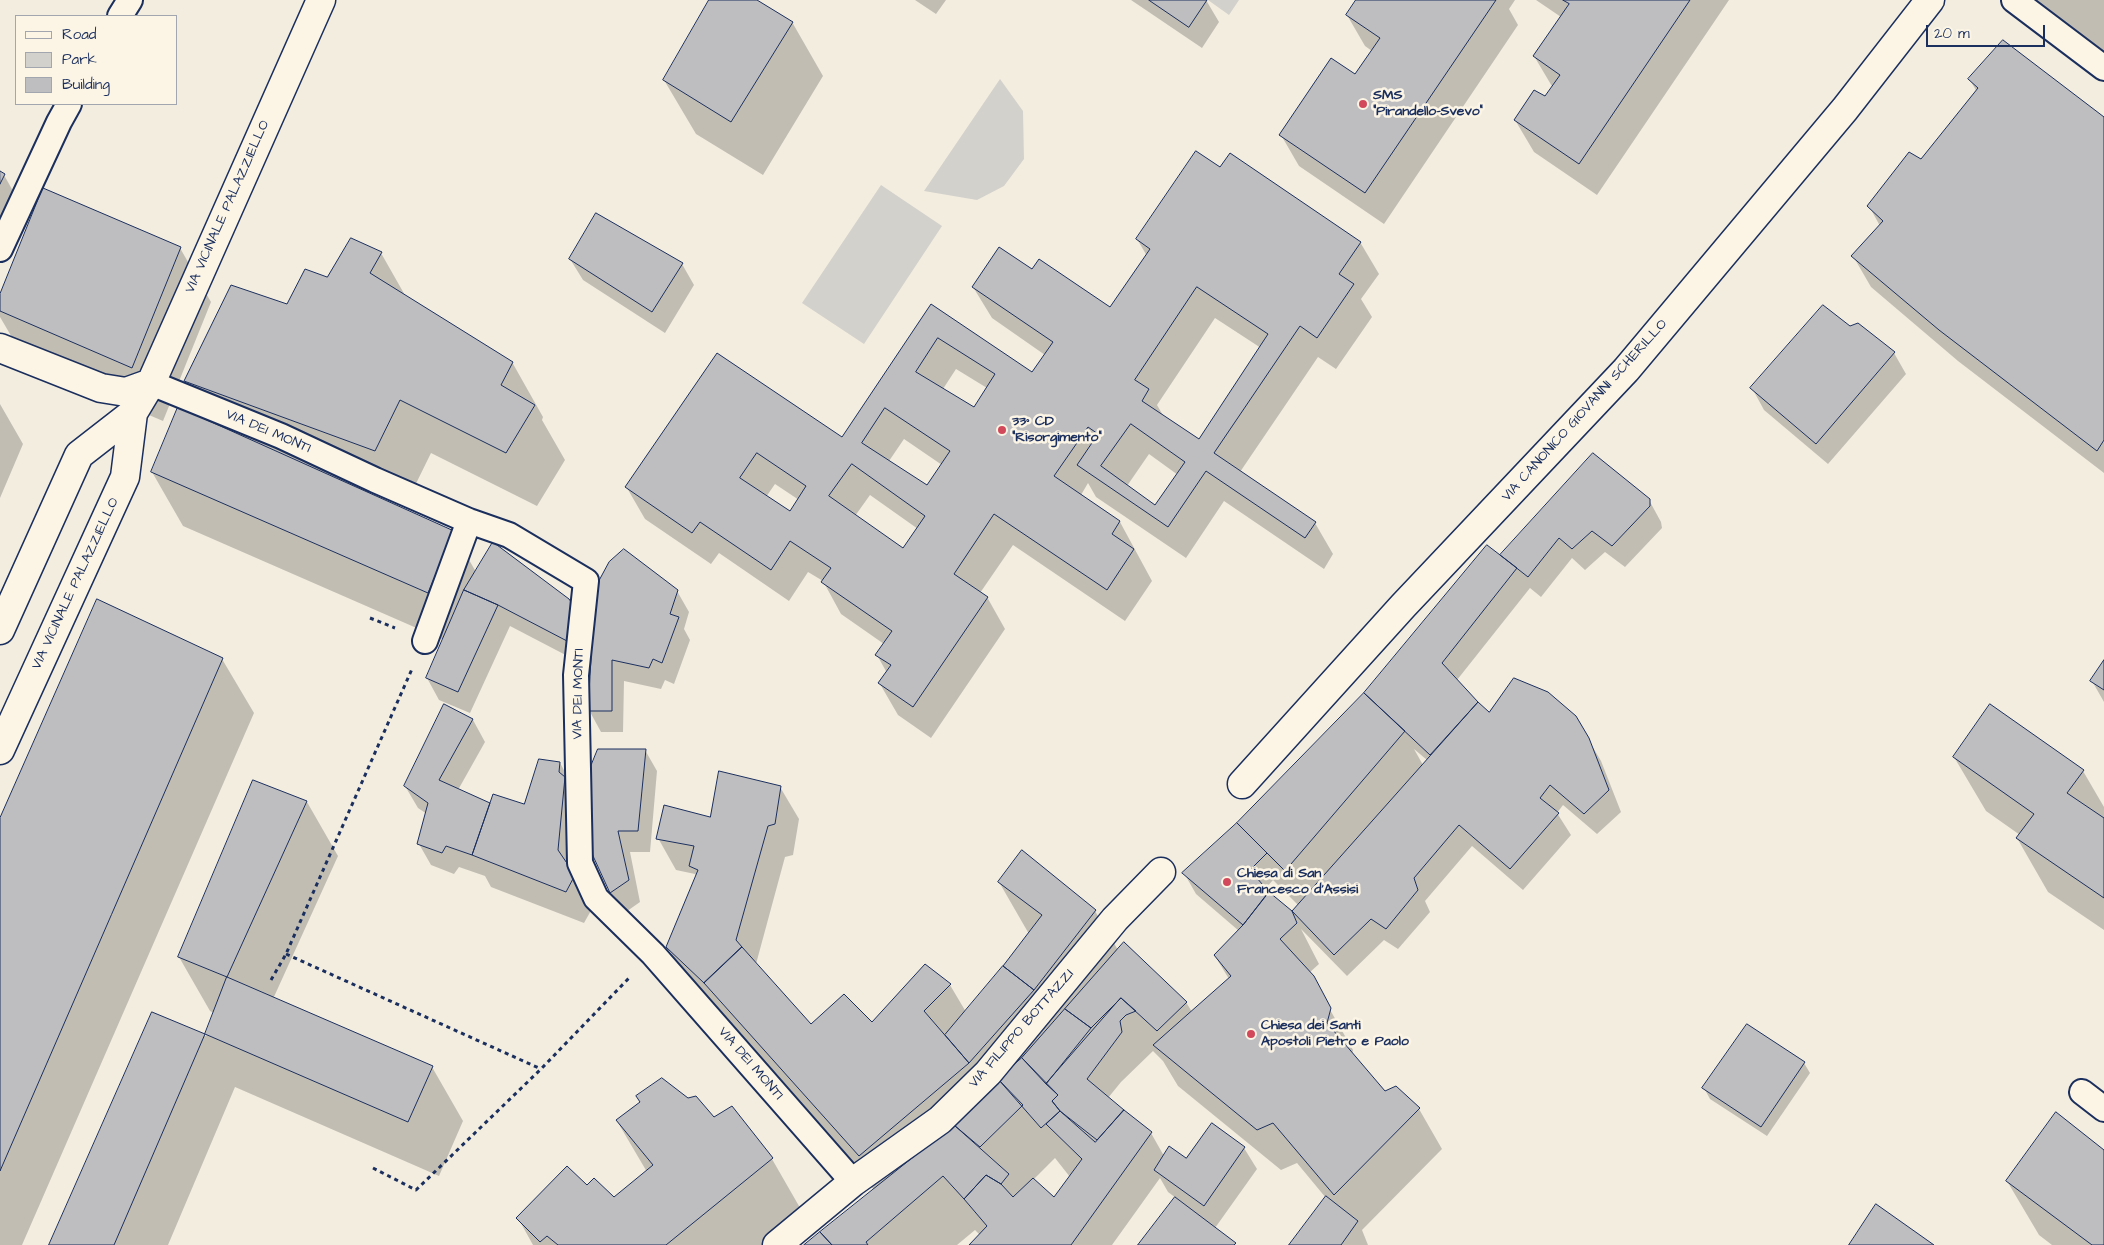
<!DOCTYPE html>
<meta charset="utf-8">
<style>
body{margin:0}
#map{position:relative;width:2104px;height:1245px;overflow:hidden;background:#f3ede0;font-family:"Architects Daughter",sans-serif}
canvas{display:block}
.legend{position:absolute;left:15px;top:15px;width:162px;height:90px;box-sizing:border-box;background:#fcf5e5;border:1px solid #a2a6af;margin:0;padding:6px 9px;list-style:none;font-size:15px;color:#1b2f5e}
.legend li{display:flex;align-items:center;gap:10px;height:25px}
.legend b{width:25px;border:1px solid #a2a6af}
.scale{position:absolute;left:1926px;top:25px;width:119px;height:22px;box-sizing:border-box;border:2px solid #1b2f5e;border-top:0;padding-left:6px;font-size:15px;line-height:18px;white-space:nowrap;color:#1b2f5e;-webkit-text-stroke:4px #fcf5e5;paint-order:stroke}
</style>
<div id="map">
<canvas width="2104" height="1245"></canvas>
<ul class="legend">
<li><b style="height:6px;background:#fcf5e5"></b>Road</li>
<li><b style="height:14px;background:#d3d1cc"></b>Park</li>
<li><b style="height:14px;background:#bebec0"></b>Building</li>
</ul>
<div class="scale">20 m</div>
</div>
<script>
const ctx = document.querySelector('canvas').getContext('2d');
ctx.lineJoin = 'round';
function fill(path, color) {
  ctx.fillStyle = color;
  ctx.fill(path, 'evenodd');
}
function strokePath(path, color, width, dash) {
  ctx.strokeStyle = color;
  ctx.lineWidth = width;
  ctx.lineCap = dash ? 'butt' : 'round';
  ctx.setLineDash(dash || []);
  ctx.stroke(path);
}
function drawText(font, color, halo, rows, align = 'center') {
  ctx.font = font + ' "Architects Daughter",sans-serif';
  ctx.lineWidth = 5;
  ctx.setLineDash([]);
  ctx.textBaseline = 'middle';
  ctx.strokeStyle = halo;
  ctx.fillStyle = color;
  for (const [text, x, y, turn = 0] of rows) {
    ctx.save();
    ctx.translate(x, y);
    ctx.rotate((+turn || 0) * Math.PI / 180);
    ctx.textAlign = isNaN(turn) ? turn : align;
    if (halo) ctx.strokeText(text, 0, 0);
    ctx.fillText(text, 0, 0);
    ctx.restore();
  }
}
fill(new Path2D(`
 M 1208,0 L 1239,0 L 1229,15 Z
 M 1000,79 L 1023,111 L 1024,159 L 1004,186 L 977,200 L 924,191 Z
 M 881,185 L 942,226 L 864,344 L 802,303 Z`), '#d3d1cc');
fill(new Path2D(`
 M 710,0 L 754,0 L 792,22 L 823,76 L 763,175 L 696,134 L 664,80 Z
 M 915,0 L 946,0 L 936,14 Z
 M 1131,0 L 1206,0 L 1219,22 L 1202,48 Z
 M 1357,0 L 1515,0 L 1509,9 L 1518,25 L 1384,224 L 1299,166 L 1281,135 L 1355,76 L 1372,51 L 1365,46 L 1347,15 Z
 M 1536,0 L 1729,0 L 1597,195 L 1534,152 L 1515,120 L 1545,98 L 1553,88 L 1534,56 L 1561,17 Z
 M 2032,0 L 2104,0 L 2104,52 Z
 M 1970,80 L 2104,118 L 2104,473 L 1958,361 L 1871,287 L 1853,256 L 1880,226 L 1869,206 L 1921,161 L 1977,92 Z
 M 1220,169 L 1360,242 L 1379,274 L 1361,299 L 1372,317 L 1336,369 L 1318,357 L 1240,472 L 1315,523 L 1333,554 L 1324,569 L 1224,501 L 1186,558 L 1096,497 L 1088,483 L 1081,495 L 1120,522 L 1152,581 L 1125,621 L 1013,545 L 980,593 L 987,597 L 1005,629 L 931,738 L 898,715 L 880,684 L 887,673 L 877,655 L 884,644 L 841,614 L 823,581 L 808,572 L 789,601 L 719,553 L 711,564 L 645,519 L 627,488 L 717,355 L 842,439 L 932,306 L 1032,374 L 1045,355 L 992,318 L 973,287 L 1032,271 L 1110,309 L 1147,256 L 1137,239 ZM 1215,318 L 1261,348 L 1200,441 L 1164,417 L 1157,405 ZM 956,369 L 987,388 L 974,409 L 943,389 ZM 904,439 L 942,465 L 928,487 L 889,461 ZM 1149,454 L 1178,475 L 1156,506 L 1127,486 ZM 775,484 L 799,500 L 790,513 L 766,497 ZM 870,495 L 918,529 L 903,550 L 855,516 Z
 M 0,173 L 4,175 L 22,207 L 0,249 Z
 M 180,248 L 211,302 L 163,421 L 27,363 L 0,317 L 0,298 Z
 M 381,253 L 406,297 L 512,362 L 543,417 L 542,420 L 565,460 L 537,506 L 431,453 L 406,504 L 355,486 L 354,487 L 453,532 L 476,572 L 568,600 L 579,662 L 510,626 L 470,713 L 439,700 L 427,678 L 444,640 L 183,526 L 152,472 L 208,421 L 185,381 L 288,305 L 327,278 Z
 M 570,259 L 682,264 L 694,285 L 665,333 L 583,280 Z
 M 1849,327 L 1894,353 L 1906,374 L 1828,464 L 1764,410 L 1752,388 Z
 M 0,404 L 23,444 L 0,498 Z
 M 1649,500 L 1661,522 L 1662,528 L 1625,567 L 1605,552 L 1585,570 L 1572,558 L 1541,597 L 1530,588 L 1457,680 L 1489,714 L 1575,717 L 1601,761 L 1621,812 L 1597,834 L 1563,805 L 1557,813 L 1571,835 L 1523,890 L 1472,846 L 1425,901 L 1430,912 L 1398,949 L 1384,940 L 1347,976 L 1301,929 L 1319,964 L 1309,973 L 1353,1050 L 1352,1055 L 1385,1093 L 1419,1109 L 1442,1149 L 1362,1230 L 1368,1245 L 1291,1245 L 1326,1198 L 1297,1163 L 1281,1170 L 1178,1086 L 1163,1061 L 1153,1051 L 1121,1082 L 1108,1098 L 1151,1133 L 1164,1156 L 1186,1160 L 1244,1148 L 1257,1169 L 1215,1228 L 1236,1245 L 1139,1245 L 1176,1198 L 1168,1192 L 1160,1178 L 1112,1245 L 971,1245 L 980,1235 L 975,1230 L 957,1245 L 806,1245 L 874,1190 L 737,1037 L 724,1014 L 686,978 L 667,946 L 697,877 L 695,874 L 676,870 L 658,838 L 711,819 L 780,787 L 799,819 L 793,855 L 785,857 L 756,964 L 811,1026 L 872,1024 L 950,985 L 966,1012 L 1029,934 L 999,882 L 1022,852 L 1095,911 L 1118,950 L 1186,1002 L 1192,1012 L 1229,979 L 1215,956 L 1239,931 L 1196,894 L 1184,873 L 1238,823 L 1501,556 ZM 1414,749 L 1427,760 L 1423,765 ZM 1273,880 L 1299,906 L 1292,913 L 1265,889 ZM 1055,1158 L 1070,1177 L 1054,1199 L 1033,1180 Z
 M 596,588 L 677,591 L 689,612 L 684,629 L 690,640 L 674,684 L 665,680 L 661,689 L 624,681 L 623,732 L 601,732 L 589,710 Z
 M 222,659 L 254,713 L 22,1245 L 0,1245 L 0,821 Z
 M 2104,663 L 2104,702 L 2092,681 Z
 M 445,706 L 473,720 L 485,742 L 458,790 L 490,805 L 525,805 L 560,763 L 578,795 L 593,907 L 584,923 L 491,887 L 485,876 L 459,867 L 454,874 L 431,865 L 419,844 L 427,814 L 418,808 L 405,786 Z
 M 645,750 L 657,771 L 650,852 L 630,852 L 640,902 L 623,914 L 611,893 L 589,845 Z
 M 1954,757 L 2083,771 L 2104,807 L 2104,930 L 2048,892 L 2017,838 L 2020,835 L 1986,811 Z
 M 254,781 L 307,802 L 338,856 L 273,999 L 432,1067 L 463,1121 L 439,1176 L 235,1087 L 168,1245 L 50,1245 L 152,1014 L 206,1036 L 214,1013 L 210,1011 L 179,957 Z
 M 1804,1063 L 1810,1073 L 1767,1136 L 1710,1099 L 1704,1088 Z
 M 641,1103 L 714,1119 L 732,1107 L 772,1159 L 803,1213 L 764,1245 L 533,1245 L 518,1218 L 587,1187 L 614,1199 L 647,1172 L 617,1121 Z
 M 2104,1151 L 2104,1245 L 2052,1245 L 2039,1235 L 2007,1181 Z`), '#0003');
const building = new Path2D(`
 M 709,0 L 757,0 L 793,22 L 731,122 L 663,80 Z
 M 1149,0 L 1207,0 L 1189,27 Z
 M 1356,0 L 1496,0 L 1365,193 L 1279,135 L 1331,58 L 1355,74 L 1380,38 L 1346,15 Z
 M 1563,0 L 1690,0 L 1579,164 L 1514,120 L 1534,90 L 1545,96 L 1560,75 L 1533,56 L 1569,4 Z
 M 2003,40 L 2104,117 L 2104,440 L 2097,451 L 1939,330 L 1851,256 L 1883,221 L 1867,206 L 1909,152 L 1921,159 L 1978,88 L 1968,79 Z
 M 1196,151 L 1220,167 L 1230,153 L 1361,242 L 1339,274 L 1354,284 L 1317,338 L 1300,326 L 1214,453 L 1316,522 L 1305,538 L 1206,471 L 1168,527 L 1077,465 L 1098,434 L 1088,427 L 1054,476 L 1120,521 L 1112,534 L 1134,549 L 1107,590 L 994,514 L 954,574 L 988,597 L 913,707 L 878,683 L 891,665 L 875,655 L 892,631 L 821,582 L 831,568 L 790,541 L 771,570 L 700,522 L 692,533 L 625,487 L 717,353 L 842,437 L 931,304 L 1032,372 L 1053,342 L 972,287 L 999,247 L 1032,269 L 1039,259 L 1110,307 L 1150,249 L 1136,239 ZM 1197,287 L 1268,334 L 1199,439 L 1142,401 L 1149,389 L 1135,380 ZM 938,338 L 995,374 L 974,407 L 916,372 ZM 885,408 L 950,451 L 927,485 L 862,443 ZM 1131,424 L 1185,462 L 1155,505 L 1101,466 ZM 757,453 L 806,486 L 790,511 L 740,478 ZM 852,464 L 925,516 L 903,548 L 829,496 Z
 M 0,171 L 5,174 L 0,184 Z
 M 43,188 L 181,247 L 132,368 L 0,311 L 0,294 Z
 M 596,213 L 683,263 L 652,312 L 569,259 Z
 M 351,238 L 382,252 L 370,273 L 513,362 L 501,385 L 535,405 L 506,453 L 400,400 L 375,451 L 184,381 L 231,285 L 287,304 L 305,269 L 327,277 Z
 M 1823,305 L 1850,326 L 1858,323 L 1895,352 L 1816,444 L 1750,388 Z
 M 178,407 L 454,531 L 428,593 L 151,472 Z
 M 1593,453 L 1650,499 L 1650,506 L 1612,546 L 1592,531 L 1572,549 L 1559,538 L 1528,577 L 1500,555 Z
 M 493,542 L 569,599 L 574,606 L 567,641 L 498,605 L 464,590 Z
 M 1487,545 L 1517,568 L 1442,663 L 1478,702 L 1430,755 L 1364,693 Z
 M 624,549 L 678,590 L 670,614 L 679,617 L 662,663 L 653,659 L 649,668 L 612,660 L 612,711 L 588,711 L 595,588 L 609,562 Z
 M 464,590 L 498,605 L 458,692 L 426,678 Z
 M 97,599 L 223,658 L 0,1171 L 0,818 Z
 M 2104,660 L 2104,690 L 2090,681 Z
 M 1514,678 L 1548,692 L 1576,716 L 1589,738 L 1609,790 L 1584,814 L 1550,785 L 1540,798 L 1559,813 L 1510,869 L 1459,825 L 1414,878 L 1418,890 L 1386,929 L 1371,919 L 1334,955 L 1292,911 L 1478,702 L 1489,712 Z
 M 1364,693 L 1405,731 L 1285,871 L 1237,823 Z
 M 444,704 L 473,719 L 439,780 L 490,803 L 472,855 L 446,846 L 442,853 L 417,844 L 428,803 L 404,786 Z
 M 1990,704 L 2084,770 L 2067,793 L 2104,818 L 2104,898 L 2016,838 L 2034,814 L 1953,757 Z
 M 598,749 L 646,749 L 638,831 L 618,831 L 629,880 L 610,893 L 588,845 L 590,768 Z
 M 539,759 L 560,762 L 559,772 L 565,777 L 558,850 L 575,875 L 566,892 L 472,855 L 493,794 L 524,804 Z
 M 719,771 L 781,786 L 775,824 L 768,826 L 736,940 L 742,947 L 704,983 L 666,947 L 698,870 L 689,866 L 694,846 L 656,839 L 664,805 L 710,817 Z
 M 253,780 L 307,801 L 227,977 L 178,957 Z
 M 1237,823 L 1267,853 L 1250,870 L 1269,892 L 1243,925 L 1182,873 Z
 M 1022,850 L 1096,910 L 1034,990 L 1003,966 L 1042,915 L 998,882 Z
 M 1269,892 L 1292,911 L 1297,923 L 1280,939 L 1314,976 L 1331,1008 L 1327,1023 L 1385,1091 L 1396,1086 L 1420,1108 L 1334,1195 L 1273,1123 L 1257,1130 L 1153,1045 L 1231,976 L 1214,955 L 1243,925 Z
 M 1124,942 L 1187,1002 L 1157,1031 L 1121,998 L 1091,1028 L 1065,1009 Z
 M 742,947 L 811,1024 L 844,994 L 872,1022 L 925,964 L 951,984 L 924,1011 L 969,1063 L 859,1156 L 704,983 Z
 M 1003,966 L 1034,990 L 969,1063 L 945,1035 Z
 M 227,977 L 433,1066 L 408,1122 L 205,1034 Z
 M 1121,998 L 1136,1011 L 1126,1015 L 1120,1021 L 1122,1032 L 1087,1079 L 1124,1110 L 1097,1140 L 1060,1111 L 1052,1101 L 1058,1095 L 1046,1084 Z
 M 1065,1009 L 1091,1028 L 1046,1084 L 1022,1058 Z
 M 152,1012 L 205,1034 L 114,1245 L 49,1245 Z
 M 1747,1024 L 1805,1062 L 1761,1127 L 1702,1088 Z
 M 1022,1058 L 1058,1095 L 1052,1101 L 1060,1111 L 1041,1128 L 998,1079 Z
 M 662,1078 L 688,1098 L 696,1096 L 714,1117 L 732,1106 L 773,1158 L 666,1245 L 558,1245 L 547,1236 L 540,1242 L 516,1218 L 567,1166 L 587,1185 L 594,1178 L 614,1197 L 653,1165 L 616,1120 L 640,1102 L 636,1096 Z
 M 998,1079 L 1023,1105 L 980,1147 L 954,1125 Z
 M 1124,1110 L 1152,1132 L 1071,1245 L 969,1245 L 987,1226 L 964,1199 L 986,1175 L 1001,1184 L 1013,1197 L 1033,1178 L 1054,1197 L 1082,1159 L 1046,1124 L 1060,1111 L 1095,1142 Z
 M 2056,1112 L 2104,1150 L 2104,1245 L 2092,1245 L 2006,1181 Z
 M 1212,1123 L 1245,1147 L 1204,1206 L 1154,1170 L 1169,1146 L 1186,1158 Z
 M 954,1125 L 1009,1174 L 1001,1184 L 986,1175 L 964,1199 L 943,1176 L 866,1242 L 868,1245 L 832,1245 L 820,1232 Z
 M 1326,1196 L 1358,1221 L 1341,1245 L 1289,1245 Z
 M 1175,1197 L 1236,1243 L 1234,1245 L 1138,1245 Z
 M 1876,1204 L 1934,1245 L 1849,1245 Z
 M 820,1232 L 832,1245 L 804,1245 Z`);
fill(building, '#bebec0');
strokePath(building, '#1b2f5e', 1);
const lane = new Path2D(`
 M 2014,0 L 2104,68
 M 120,16 L 130,0
 M 0,249 L 59,122 L 69,104
 M 151,383 L 281,436 L 375,480 L 469,521 L 509,535 L 586,581 L 576,675 L 580,863 L 596,898 L 653,954 L 853,1182
 M 425,641 L 469,521
 M 2082,1092 L 2104,1109`);
const street = new Path2D(`
 M 0,348 L 101,388 L 126,392 L 151,383
 M 0,630 L 79,455 L 133,413 L 151,383 L 321,0
 M 0,750 L 125,477 L 133,413
 M 1242,784 L 1403,606 L 1626,370 L 1845,109 L 1930,0
 M 777,1245 L 853,1182 L 940,1120 L 988,1073 L 1115,919 L 1161,872`);
strokePath(lane, '#1b2f5e', 28);
strokePath(street, '#1b2f5e', 31);
strokePath(new Path2D(`
 M 370,618 L 395,628
 M 286,954 L 541,1069
 M 271,980 L 286,954 L 412,669
 M 373,1168 L 416,1190 L 541,1069 L 630,977`), '#1b2f5e', 3, [4, 4]);
strokePath(lane, '#fcf5e5', 24);
strokePath(street, '#fcf5e5', 28);
for (const [x, y, r, color] of [
 [1363,104,5,"#d1495b"],
 [1002,430,5,"#d1495b"],
 [1227,882,5,"#d1495b"],
 [1251,1034,5,"#d1495b"]
]) {
  const dot = new Path2D();
  dot.arc(x, y, r, 0, 2 * Math.PI);
  ctx.fillStyle = color;
  ctx.fill(dot);
  strokePath(dot, '#fcf5e5', 2);
}
drawText('bold 14px', '#1b2f5e', '#fcf5e5', [
 ["SMS",1373,96],
 ["\"Pirandello-Svevo\"",1373,112],
 ["33° CD",1012,422],
 ["\"Risorgimento\"",1012,438],
 ["Chiesa di San",1237,874],
 ["Francesco d'Assisi",1237,890],
 ["Chiesa dei Santi",1261,1026],
 ["Apostoli Pietro e Paolo",1261,1042]
], 'left');
drawText('14px', '#1b2f5e', '#fcf5e5', [
 ["VIA VICINALE PALAZZIELLO",228,207,-66],
 ["VIA CANONICO GIOVANNI SCHERILLO",1585,411,-48],
 ["VIA DEI MONTI",268,432,23],
 ["VIA VICINALE PALAZZIELLO",76,584,-65],
 ["VIA DEI MONTI",579,694,-89],
 ["VIA FILIPPO BOTTAZZI",1022,1029,-49],
 ["VIA DEI MONTI",750,1064,49]
]);
</script>
